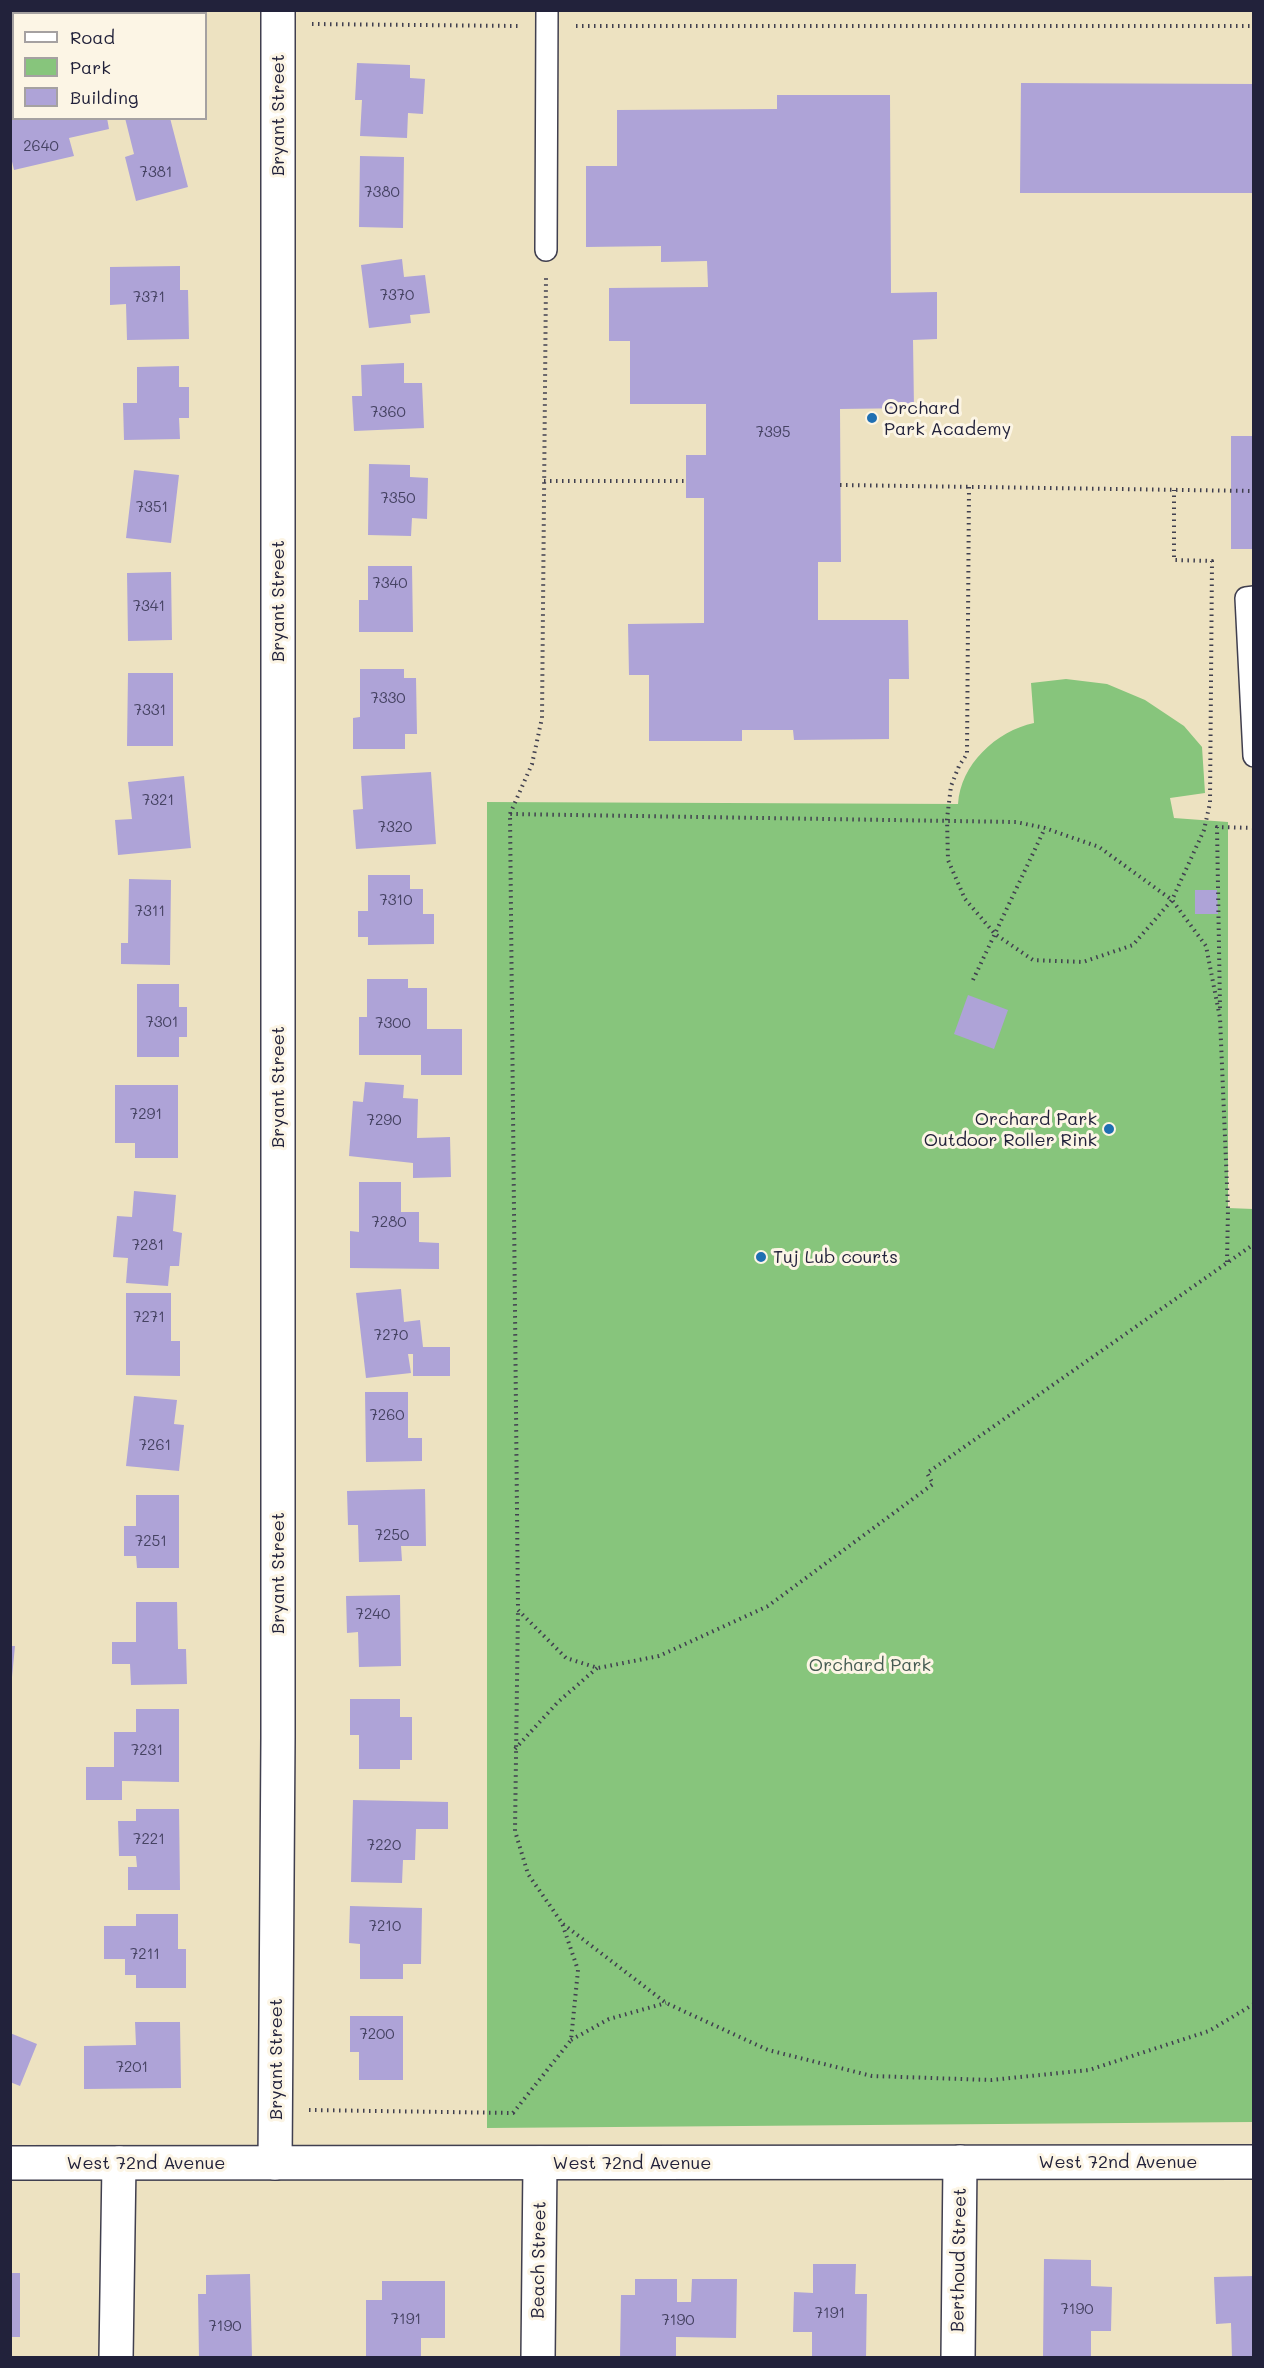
<!DOCTYPE html>
<style>
body{margin:0}
#map{position:relative;width:1264px;height:2368px;overflow:hidden;background:#ede2c1;font-family:Mali,sans-serif}
canvas{display:block}
.frame{position:absolute;inset:0;border:12px solid #22223b;pointer-events:none}
.legend{position:absolute;left:12px;top:12px;width:195px;height:108px;box-sizing:border-box;background:#fcf5e5;border:2px solid #a5a1a1;margin:0;padding:8px 10px;list-style:none;font-size:18px;color:#22223b}
.legend li{display:flex;align-items:center;gap:12px;height:30px}
.legend b{width:30px;border:2px solid #a5a1a1}
</style>
<div id="map">
<canvas width="1264" height="2368"></canvas>
<div class="frame"></div>
<ul class="legend">
<li><b style="height:8px;background:#fff"></b>Road</li>
<li><b style="height:16px;background:#87c57c"></b>Park</li>
<li><b style="height:16px;background:#aea3d7"></b>Building</li>
</ul>
</div>
<script>
const ctx = document.querySelector('canvas').getContext('2d');
ctx.lineJoin = 'round';
function fill(path, color) {
  ctx.fillStyle = color;
  ctx.fill(path, 'evenodd');
}
function strokePath(path, color, width, dash) {
  ctx.strokeStyle = color;
  ctx.lineWidth = width;
  ctx.lineCap = dash ? 'butt' : 'round';
  ctx.setLineDash(dash || []);
  ctx.stroke(path);
}
function drawText(font, color, halo, rows, align = 'center') {
  ctx.font = font + ' Mali,sans-serif';
  ctx.lineWidth = 6;
  ctx.setLineDash([]);
  ctx.textBaseline = 'middle';
  ctx.strokeStyle = halo;
  ctx.fillStyle = color;
  for (const [text, x, y, turn = 0] of rows) {
    ctx.save();
    ctx.translate(x, y);
    ctx.rotate((+turn || 0) * Math.PI / 180);
    ctx.textAlign = isNaN(turn) ? turn : align;
    if (halo) ctx.strokeText(text, 0, 0);
    ctx.fillText(text, 0, 0);
    ctx.restore();
  }
}
fill(new Path2D(`
 M 1066,679 L 1107,684 L 1145,700 L 1184,726 L 1202,747 L 1205,793 L 1170,798 L 1174,818 L 1228,822 L 1228,1208 L 1253,1209 L 1253,2122 L 487,2128 L 487,802 L 958,804 C 960,765 996,731 1034,723 L 1031,683 Z`), '#87c57c');
fill(new Path2D(`
 M 357,63 L 410,65 L 410,78 L 425,79 L 423,114 L 408,113 L 407,138 L 360,136 L 362,100 L 355,100 Z
 M 1021,83 L 1254,84 L 1254,193 L 1020,193 Z
 M 777,95 L 890,95 L 891,293 L 937,292 L 937,339 L 913,340 L 914,408 L 840,409 L 841,562 L 818,562 L 818,620 L 908,620 L 909,679 L 889,679 L 889,739 L 794,740 L 793,730 L 742,730 L 742,741 L 649,741 L 649,675 L 629,675 L 628,624 L 704,623 L 704,498 L 686,498 L 686,455 L 706,455 L 706,404 L 630,404 L 630,341 L 609,341 L 609,288 L 708,287 L 707,261 L 661,262 L 661,246 L 586,247 L 586,166 L 617,166 L 617,110 L 777,109 Z
 M 14,108 L 14,118 L 107,118 L 109,129 L 69,138 L 74,156 L 14,170 L 10,153 L 10,109 Z
 M 125,118 L 170,118 L 188,187 L 136,201 L 125,157 L 134,154 Z
 M 360,156 L 404,157 L 403,228 L 359,227 Z
 M 402,259 L 404,277 L 425,275 L 430,313 L 410,315 L 411,323 L 369,328 L 361,265 Z
 M 180,266 L 180,290 L 188,290 L 189,339 L 127,340 L 126,304 L 110,305 L 110,267 Z
 M 404,363 L 404,383 L 422,383 L 424,428 L 354,431 L 352,396 L 362,396 L 361,365 Z
 M 179,366 L 179,387 L 189,387 L 189,418 L 179,418 L 180,439 L 124,440 L 123,403 L 137,403 L 137,367 Z
 M 1231,436 L 1254,436 L 1254,549 L 1231,549 Z
 M 369,464 L 410,465 L 410,477 L 428,478 L 427,519 L 412,518 L 411,536 L 368,535 Z
 M 134,470 L 179,475 L 171,543 L 126,538 Z
 M 368,566 L 412,566 L 413,632 L 359,632 L 359,600 L 368,600 Z
 M 171,572 L 172,640 L 128,641 L 127,573 Z
 M 360,669 L 404,669 L 404,678 L 416,678 L 417,734 L 405,734 L 405,749 L 353,749 L 353,718 L 360,717 Z
 M 128,673 L 173,673 L 173,746 L 127,746 Z
 M 431,772 L 436,844 L 356,849 L 353,810 L 363,809 L 361,776 Z
 M 184,776 L 191,848 L 118,855 L 115,820 L 132,819 L 128,782 Z
 M 368,875 L 410,875 L 410,889 L 423,889 L 423,914 L 434,914 L 434,944 L 368,945 L 368,937 L 358,937 L 358,911 L 368,911 Z
 M 129,879 L 171,880 L 170,965 L 121,964 L 121,943 L 128,943 Z
 M 1195,890 L 1217,890 L 1218,914 L 1195,914 Z
 M 367,979 L 408,979 L 408,988 L 427,988 L 427,1029 L 462,1029 L 462,1075 L 421,1075 L 421,1055 L 359,1055 L 359,1017 L 367,1017 Z
 M 137,984 L 179,984 L 179,1007 L 187,1007 L 187,1037 L 179,1037 L 179,1057 L 137,1057 Z
 M 968,995 L 1008,1010 L 994,1049 L 954,1034 Z
 M 365,1082 L 404,1085 L 403,1098 L 418,1099 L 417,1138 L 450,1137 L 451,1177 L 413,1178 L 413,1163 L 349,1156 L 353,1101 L 363,1102 Z
 M 115,1085 L 178,1085 L 178,1158 L 135,1158 L 135,1143 L 115,1143 Z
 M 359,1182 L 401,1182 L 401,1212 L 419,1212 L 419,1242 L 439,1243 L 439,1269 L 350,1268 L 350,1231 L 359,1232 Z
 M 134,1191 L 176,1195 L 173,1231 L 182,1233 L 179,1266 L 170,1266 L 168,1286 L 126,1283 L 128,1258 L 113,1257 L 117,1216 L 132,1217 Z
 M 401,1289 L 404,1322 L 420,1320 L 423,1347 L 450,1347 L 450,1376 L 413,1376 L 413,1354 L 408,1354 L 411,1373 L 366,1378 L 356,1293 Z
 M 126,1293 L 171,1293 L 171,1341 L 180,1341 L 180,1376 L 126,1375 Z
 M 365,1392 L 408,1392 L 408,1438 L 422,1438 L 422,1461 L 366,1462 Z
 M 134,1396 L 177,1400 L 174,1424 L 184,1425 L 179,1471 L 126,1466 Z
 M 425,1489 L 426,1546 L 401,1546 L 402,1561 L 359,1562 L 358,1525 L 348,1525 L 347,1491 Z
 M 136,1495 L 179,1495 L 179,1568 L 137,1568 L 136,1556 L 124,1556 L 124,1526 L 136,1526 Z
 M 400,1595 L 401,1666 L 359,1667 L 358,1632 L 347,1633 L 346,1596 Z
 M 136,1602 L 177,1602 L 178,1649 L 186,1649 L 187,1684 L 131,1685 L 130,1664 L 112,1664 L 112,1642 L 136,1642 Z
 M 10,1646 L 15,1646 L 12,1677 L 10,1677 Z
 M 350,1699 L 400,1699 L 400,1717 L 412,1717 L 412,1760 L 400,1760 L 400,1769 L 359,1769 L 359,1735 L 350,1735 Z
 M 136,1709 L 179,1709 L 179,1782 L 122,1781 L 122,1800 L 86,1800 L 86,1767 L 114,1767 L 114,1732 L 136,1732 Z
 M 353,1800 L 448,1802 L 448,1829 L 416,1829 L 415,1860 L 403,1860 L 402,1883 L 351,1882 Z
 M 136,1809 L 179,1809 L 180,1890 L 128,1890 L 128,1867 L 137,1867 L 136,1856 L 119,1856 L 118,1821 L 136,1821 Z
 M 350,1906 L 422,1908 L 421,1964 L 403,1964 L 403,1979 L 360,1979 L 360,1944 L 349,1943 Z
 M 136,1914 L 178,1914 L 178,1949 L 186,1949 L 186,1988 L 136,1988 L 136,1975 L 125,1975 L 125,1959 L 104,1959 L 104,1926 L 136,1926 Z
 M 350,2016 L 403,2016 L 403,2080 L 359,2080 L 359,2052 L 350,2052 Z
 M 135,2022 L 180,2022 L 181,2088 L 84,2089 L 84,2046 L 136,2045 Z
 M 10,2033 L 37,2044 L 20,2086 L 10,2082 Z
 M 1044,2259 L 1091,2260 L 1091,2286 L 1112,2287 L 1111,2331 L 1091,2331 L 1091,2358 L 1043,2358 Z
 M 813,2264 L 856,2264 L 855,2294 L 867,2294 L 866,2358 L 812,2358 L 812,2332 L 793,2332 L 794,2292 L 813,2293 Z
 M 10,2273 L 20,2273 L 20,2337 L 10,2337 Z
 M 250,2274 L 252,2358 L 199,2358 L 198,2294 L 206,2294 L 206,2275 Z
 M 1254,2276 L 1254,2358 L 1232,2358 L 1231,2323 L 1216,2324 L 1214,2277 Z
 M 635,2279 L 677,2279 L 677,2302 L 691,2302 L 692,2279 L 737,2279 L 736,2338 L 676,2337 L 676,2358 L 620,2358 L 621,2295 L 635,2295 Z
 M 382,2281 L 445,2281 L 445,2338 L 421,2338 L 421,2358 L 366,2358 L 366,2300 L 382,2300 Z`), '#aea3d7');
const lane = new Path2D(`
 M 546,250 L 547,10
 M 1254,597 L 1246,598 L 1254,756`);
const street = new Path2D(`
 M 275,2163 L 278,1738 L 278,10
 M 116,2358 L 119,2163
 M 538,2358 L 540,2163
 M 958,2358 L 960,2162`);
const secondary = new Path2D(`
 M 10,2163 L 1254,2162`);
strokePath(lane, '#403f4f', 24);
strokePath(street, '#403f4f', 36);
strokePath(secondary, '#403f4f', 36);
strokePath(new Path2D(`
 M 312,24 L 518,26
 M 576,26 L 1254,26
 M 544,481 L 686,481
 M 840,485 L 1254,491
 M 969,487 L 967,754 L 959,766 L 951,786 L 947,819 L 948,860 L 965,899 L 995,934 L 1033,960 L 1083,962 L 1133,945 L 1172,900 L 1204,830 L 1210,803 L 1212,561 L 1174,560 L 1174,490
 M 510,814 L 532,764 L 542,718 L 546,278
 M 973,980 L 1045,828
 M 1220,1008 L 1217,827 L 1254,828
 M 1227,1262 L 1228,1209 L 1220,1018 L 1206,946 L 1172,900 L 1099,847 L 1045,828 L 1016,822 L 510,814 L 518,1610 L 566,1658 L 598,1668 L 659,1656 L 768,1606 L 933,1484 L 927,1473 L 1254,1244
 M 515,1749 L 558,1702 L 597,1668
 M 563,1924 L 666,2003 L 768,2050 L 872,2076 L 991,2080 L 1089,2070 L 1209,2031 L 1254,2004
 M 571,2040 L 609,2019 L 666,2003
 M 309,2110 L 513,2113 L 571,2040 L 578,1970 L 562,1923 L 528,1874 L 515,1831 L 518,1610`), '#403f4f', 4, [1.5, 4.5]);
strokePath(lane, '#fff', 21);
strokePath(street, '#fff', 33);
strokePath(secondary, '#fff', 33);
for (const [x, y, r, color] of [
 [872,418,6,"#1f6fb2"],
 [1109,1129,6,"#1f6fb2"],
 [761,1257,6,"#1f6fb2"]
]) {
  const dot = new Path2D();
  dot.arc(x, y, r, 0, 2 * Math.PI);
  ctx.fillStyle = color;
  ctx.fill(dot);
  strokePath(dot, '#fcf5e5', 2);
}
drawText('15px', '#454262', null, [
 ["2640",41,146],
 ["7381",156,172],
 ["7380",382,192],
 ["7370",397,295],
 ["7371",149,297],
 ["7360",388,412],
 ["7395",773,432],
 ["7350",398,498],
 ["7351",152,507],
 ["7340",390,583],
 ["7341",149,606],
 ["7330",388,698],
 ["7331",150,710],
 ["7321",158,800],
 ["7320",395,827],
 ["7310",396,900],
 ["7311",150,911],
 ["7301",162,1022],
 ["7300",393,1023],
 ["7291",146,1114],
 ["7290",384,1120],
 ["7280",389,1222],
 ["7281",148,1245],
 ["7271",149,1317],
 ["7270",391,1335],
 ["7260",387,1415],
 ["7261",155,1445],
 ["7250",392,1535],
 ["7251",151,1541],
 ["7240",373,1614],
 ["7231",147,1750],
 ["7221",149,1839],
 ["7220",384,1845],
 ["7210",385,1926],
 ["7211",145,1954],
 ["7200",377,2034],
 ["7201",132,2067],
 ["7190",1077,2309],
 ["7191",830,2313],
 ["7191",406,2319],
 ["7190",678,2320],
 ["7190",225,2326]
]);
drawText('18px', '#22223b', '#fcf5e5', [
 ["Bryant Street",278,115,-90],
 ["Bryant Street",278,601,-90],
 ["Bryant Street",278,1087,-90],
 ["Bryant Street",278,1573,-90],
 ["Bryant Street",276,2059,-90],
 ["West 72nd Avenue",1118,2162],
 ["West 72nd Avenue",146,2163],
 ["West 72nd Avenue",632,2163],
 ["Beach Street",539,2260,-89],
 ["Berthoud Street",959,2260,-89]
]);
drawText('18px', '#22223b', '#fcf5e5', [
 ["Orchard",884,408],
 ["Park Academy",884,429],
 ["Orchard Park",1097,1119,"right"],
 ["Outdoor Roller Rink",1097,1140,"right"],
 ["Tuj Lub courts",773,1257]
], 'left');
drawText('18px', '#455b52', '#fcf5e5', [
 ["Orchard Park",870,1665]
]);
</script>
